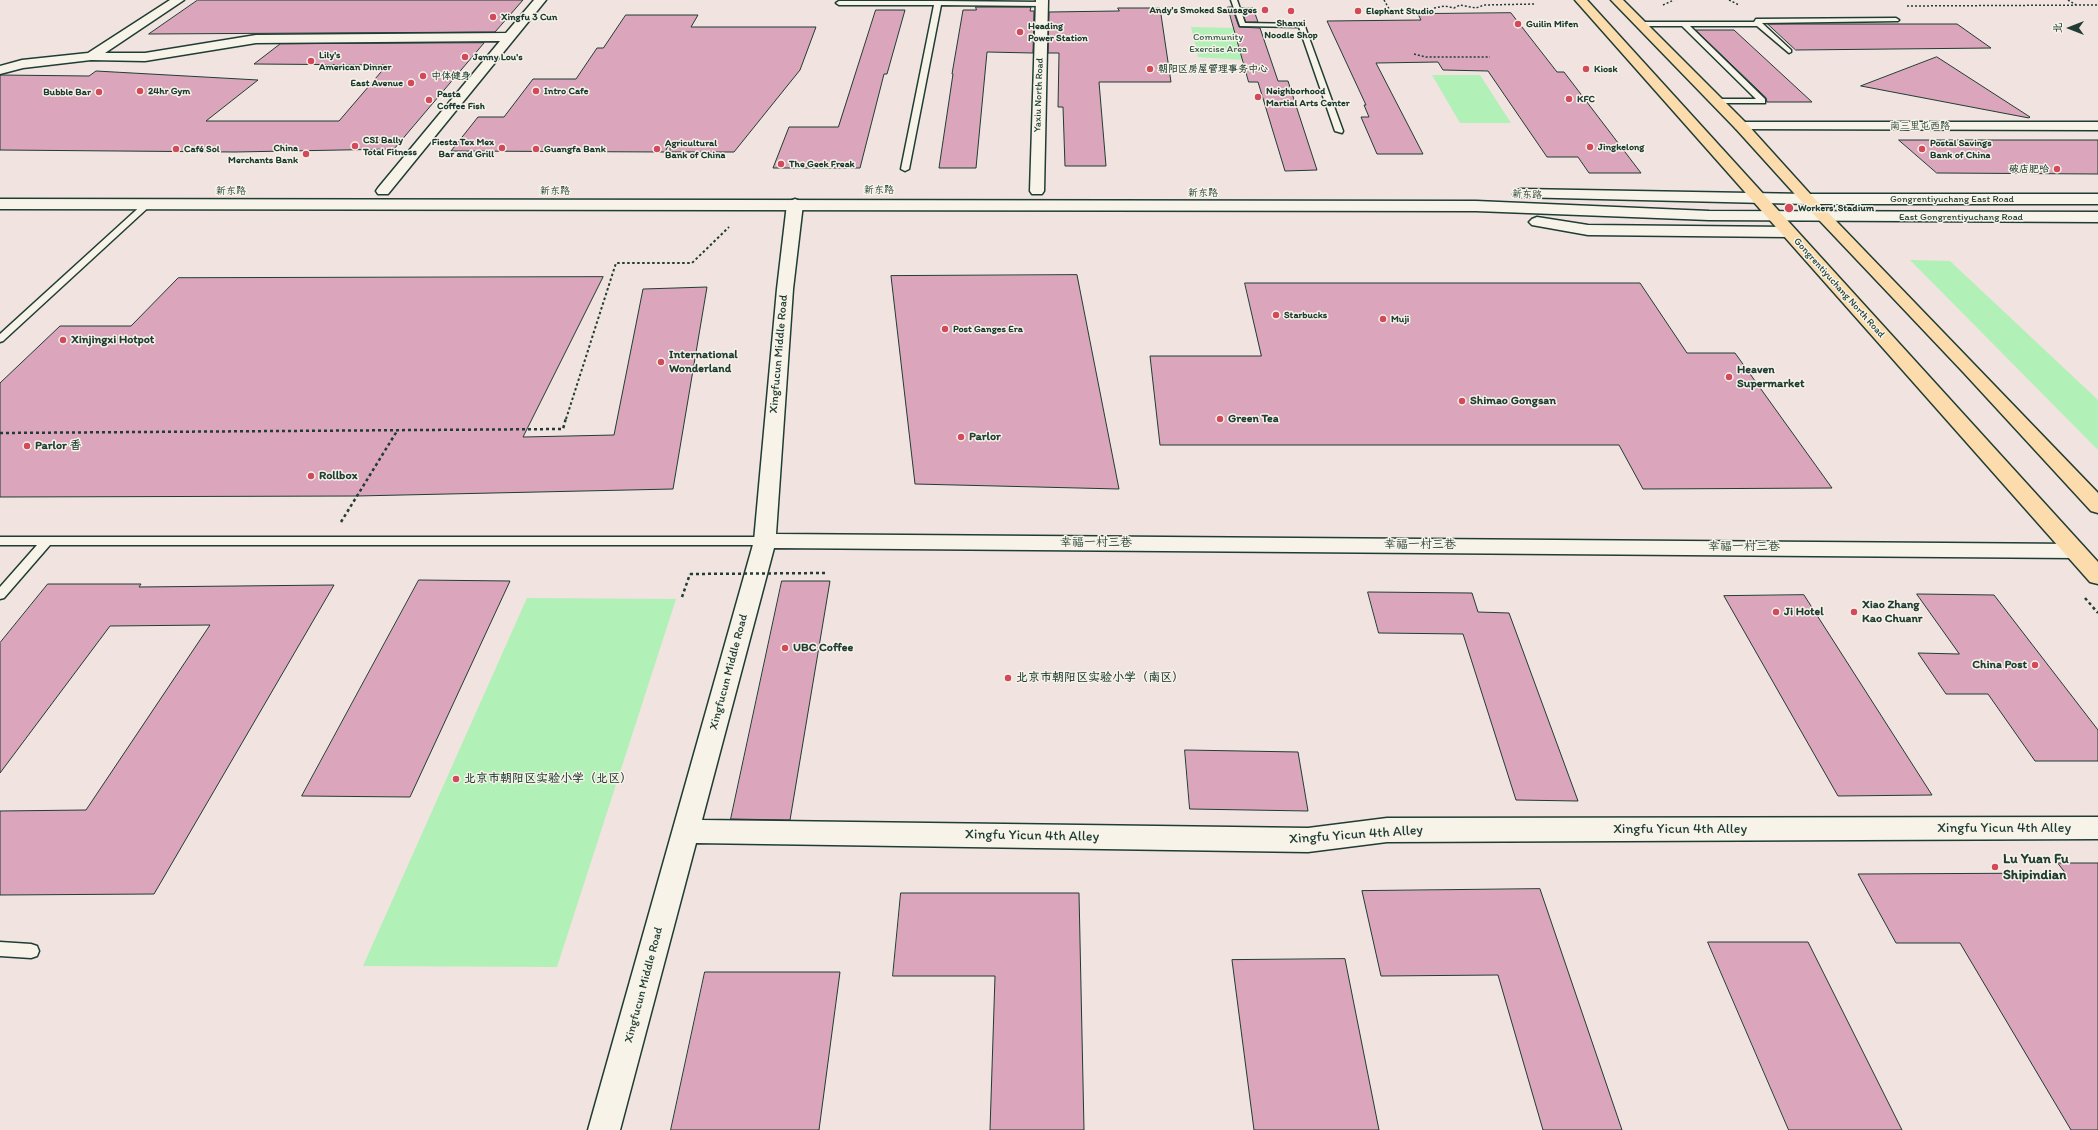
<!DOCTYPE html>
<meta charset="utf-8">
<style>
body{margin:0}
#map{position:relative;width:2098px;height:1130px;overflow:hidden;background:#f1e3df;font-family:Itim,"LXGW WenKai TC",sans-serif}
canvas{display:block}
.north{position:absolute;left:2050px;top:8px;width:40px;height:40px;-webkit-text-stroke:3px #f7f3e8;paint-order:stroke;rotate:270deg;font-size:11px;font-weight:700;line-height:16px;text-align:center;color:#1f3d34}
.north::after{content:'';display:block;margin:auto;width:14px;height:18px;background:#1f3d34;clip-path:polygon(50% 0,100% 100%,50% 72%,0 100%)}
</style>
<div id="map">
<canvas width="2098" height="1130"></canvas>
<div class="north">北</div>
</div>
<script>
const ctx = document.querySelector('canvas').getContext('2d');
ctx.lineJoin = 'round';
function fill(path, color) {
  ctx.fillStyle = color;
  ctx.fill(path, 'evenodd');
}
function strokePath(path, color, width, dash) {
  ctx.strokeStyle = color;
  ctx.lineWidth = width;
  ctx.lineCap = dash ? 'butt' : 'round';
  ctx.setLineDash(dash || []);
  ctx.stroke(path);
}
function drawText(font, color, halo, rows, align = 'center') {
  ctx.font = font + ' Itim,"LXGW WenKai TC",sans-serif';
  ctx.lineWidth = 3;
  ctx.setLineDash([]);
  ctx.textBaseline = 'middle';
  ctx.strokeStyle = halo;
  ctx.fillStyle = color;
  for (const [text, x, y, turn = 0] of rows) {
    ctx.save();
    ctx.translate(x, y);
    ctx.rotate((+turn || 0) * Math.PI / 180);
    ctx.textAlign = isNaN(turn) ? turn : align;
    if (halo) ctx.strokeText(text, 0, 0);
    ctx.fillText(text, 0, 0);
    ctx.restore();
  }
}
fill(new Path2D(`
 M 1191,27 L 1234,28 L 1243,60 L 1198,57 Z
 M 1432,75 L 1480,75 L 1511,123 L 1460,123 Z
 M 1910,260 L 1950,261 L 2098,400 L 2098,450 Z
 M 527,598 L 676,599 L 557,967 L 363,966 Z`), '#b1f0b6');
const building = new Path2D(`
 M 198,0 L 523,0 L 495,32 L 149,34 Z
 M 976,7 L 1031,7 L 1030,11 L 1034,11 L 1033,53 L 987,52 L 976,168 L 939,168 L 953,74 L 952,74 L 963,10 L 976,10 Z
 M 1228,7 L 1232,7 L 1239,27 L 1260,28 L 1278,81 L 1288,81 L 1317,170 L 1285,171 L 1258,82 L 1249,82 Z
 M 1118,8 L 1160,8 L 1171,82 L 1099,82 L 1106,166 L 1065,166 L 1063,107 L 1058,107 L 1059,53 L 1048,53 L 1049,12 L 1119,11 Z
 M 1241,8 L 1253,8 L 1258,22 L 1246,22 Z
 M 876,10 L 905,10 L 887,74 L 884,74 L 860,168 L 773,168 L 789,127 L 838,127 Z
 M 1511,13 L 1557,72 L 1564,72 L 1641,173 L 1589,173 L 1578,157 L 1547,157 L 1488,71 L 1443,70 L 1438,62 L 1376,63 L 1423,154 L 1377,154 L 1361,117 L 1369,117 L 1364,105 L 1366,105 L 1327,21 L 1421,20 L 1418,14 Z
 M 626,15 L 698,15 L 691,27 L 816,27 L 800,70 L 734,152 L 670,152 L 670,147 L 668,146 L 665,152 L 451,151 L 478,117 L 504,117 L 533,79 L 576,79 L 597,48 L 603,48 Z
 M 1768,24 L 1957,24 L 1991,48 L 1796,50 Z
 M 1696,30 L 1734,30 L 1812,102 L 1767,102 L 1766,98 Z
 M 484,43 L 394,149 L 235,152 L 0,150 L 0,75 L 89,76 L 96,71 L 258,80 L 206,121 L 339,121 L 387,65 L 254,64 L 280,44 Z
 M 1937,57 L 2030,117 L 2029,118 L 1861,86 Z
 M 1899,140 L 2098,140 L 2098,174 L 1937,173 Z
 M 1077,275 L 1119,489 L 915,484 L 891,276 Z
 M 603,277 L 523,437 L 614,435 L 643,289 L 707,287 L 673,489 L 357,496 L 0,497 L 0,383 L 60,326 L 131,326 L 178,278 Z
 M 1245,283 L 1640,283 L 1687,353 L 1735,353 L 1832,488 L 1643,489 L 1619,445 L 1160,445 L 1150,356 L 1261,356 Z
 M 419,580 L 510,581 L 410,797 L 302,796 Z
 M 782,581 L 830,581 L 790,820 L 731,819 Z
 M 48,584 L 141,584 L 139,587 L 334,585 L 154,894 L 0,895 L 0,811 L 86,810 L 210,625 L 110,626 L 0,773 L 0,643 Z
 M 1368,592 L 1472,593 L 1478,612 L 1509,613 L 1578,801 L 1516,800 L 1463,634 L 1379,633 Z
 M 1917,594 L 1994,595 L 2098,730 L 2098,761 L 2035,761 L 1988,694 L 1946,694 L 1918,653 L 1959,654 Z
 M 1804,595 L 1932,795 L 1838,796 L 1724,596 Z
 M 1185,750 L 1298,752 L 1308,811 L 1190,809 Z
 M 2058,863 L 2098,863 L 2098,1130 L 2071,1130 L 1960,943 L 1896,943 L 1858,874 L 2065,873 Z
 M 1540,889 L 1622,1130 L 1543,1130 L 1498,975 L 1381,976 L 1362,891 Z
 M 901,893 L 1079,893 L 1084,1130 L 990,1130 L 995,976 L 893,976 Z
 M 1708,942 L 1808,942 L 1902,1130 L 1789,1130 Z
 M 1345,959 L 1379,1130 L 1254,1130 L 1232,960 Z
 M 705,972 L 840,972 L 819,1130 L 671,1130 Z`);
fill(building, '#dba5bb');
strokePath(building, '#1f3d34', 1);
const lane = new Path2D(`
 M 1231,0 L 1237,0 L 1245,23 L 1304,24 L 1343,131 L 1342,133 L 1335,131 L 1299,27 L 1240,26 Z
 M 938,1 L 1042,2 L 1045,4 L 1042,6 L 941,5 L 909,169 L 905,171 L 901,169 L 934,5 L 839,5 L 836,3 L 839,1 Z
 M 1896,18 L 1899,20 L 1898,21 L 1762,23 L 1791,50 L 1791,52 L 1789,53 L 1757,26 L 1690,26 L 1765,99 L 1765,103 L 1714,103 L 1714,99 L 1756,99 L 1682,26 L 1641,26 L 1638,24 L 1641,22 L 1754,22 L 1756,19 Z
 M 145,202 L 152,204 L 3,341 L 0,342 L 0,334 Z
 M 0,537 L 765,537 L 771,541 L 765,545 L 50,545 L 4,598 L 0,599 L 0,587 L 37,545 L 0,545 Z
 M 0,942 L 31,944 L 37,946 L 39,951 L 37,956 L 31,958 L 0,956 Z`);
const street = new Path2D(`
 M 170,0 L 184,0 L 105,53 L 145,53 L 256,35 L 506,33 L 534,0 L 546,0 L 388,194 L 378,194 L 376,191 L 378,188 L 500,41 L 256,43 L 145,61 L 91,60 L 23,68 L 0,74 L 0,66 L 22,60 L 88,53 Z
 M 1036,0 L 1048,0 L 1044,191 L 1042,194 L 1032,194 L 1030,191 Z
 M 1741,122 L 2098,122 L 2098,130 L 1736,129 L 1734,126 L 1736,123 Z
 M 795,199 L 800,201 L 803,204 L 793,289 L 776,534 L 2075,544 L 2083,546 L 2086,551 L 2083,556 L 2075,558 L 774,548 L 702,820 L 1308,828 L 1387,818 L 2098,817 L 2098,839 L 1387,842 L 1308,852 L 696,843 L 620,1130 L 588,1130 L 754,541 L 777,289 L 787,204 L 790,201 Z`);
const secondary = new Path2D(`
 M 1521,189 L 1807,194 L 2098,194 L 2098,204 L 1807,204 L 1516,197 L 1513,194 L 1516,191 Z
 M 0,199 L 1476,201 L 1709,211 L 2098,212 L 2098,222 L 1709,220 L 1476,211 L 0,209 Z
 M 1537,217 L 1588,225 L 1788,227 L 1794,229 L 1796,232 L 1794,235 L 1788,237 L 1588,235 L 1532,225 L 1529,222 L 1532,219 Z`);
const primary = new Path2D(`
 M 1575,0 L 1587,0 L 2098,562 L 2098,584 L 2090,582 Z
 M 1611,0 L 1623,0 L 1746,123 L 1812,196 L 2098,493 L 2098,513 L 2091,511 L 1964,373 L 1802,202 L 1736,129 Z`);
strokePath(lane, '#1f3d34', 3);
strokePath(street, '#1f3d34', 3);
strokePath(secondary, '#1f3d34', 3);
strokePath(primary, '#1f3d34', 3);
strokePath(new Path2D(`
 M 1384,0 L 1393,16
 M 1729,0 L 1739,5
 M 2068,0 L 2076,5
 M 1663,5 L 1674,0
 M 1907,6 L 2098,5
 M 1434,8 L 1445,6 L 1454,8 L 1460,5 L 1476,8 L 1484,5 L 1535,4
 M 1414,54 L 1426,57 L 1490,57`), '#1f3d34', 1.5, [2, 2]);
strokePath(new Path2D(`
 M 566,419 L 616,263 L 692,263 L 729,227`), '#1f3d34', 2, [2.5, 2.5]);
strokePath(new Path2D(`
 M 0,433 L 563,429 L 566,418
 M 341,522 L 397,431
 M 682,597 L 690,574
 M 2085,598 L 2098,613`), '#1f3d34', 2.5, [3, 3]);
fill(lane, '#f7f3e8');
fill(street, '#f7f3e8');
fill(secondary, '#f7f3e8');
fill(primary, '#fcdcac');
strokePath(new Path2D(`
 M 690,574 L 827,573`), '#1f3d34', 2.5, [3, 3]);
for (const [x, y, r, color] of [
 [1265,10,4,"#d1495b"],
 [1291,11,4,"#d1495b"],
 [1358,11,4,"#d1495b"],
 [493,17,4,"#d1495b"],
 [1518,24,4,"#d1495b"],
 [1020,32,4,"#d1495b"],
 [465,57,4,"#d1495b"],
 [311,61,4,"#d1495b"],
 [1150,69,4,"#d1495b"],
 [1586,69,4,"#d1495b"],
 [423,76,4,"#d1495b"],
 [411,83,4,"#d1495b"],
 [140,91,4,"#d1495b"],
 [536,91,4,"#d1495b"],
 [99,92,4,"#d1495b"],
 [1258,97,4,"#d1495b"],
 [1569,99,4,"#d1495b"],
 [429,100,4,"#d1495b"],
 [355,146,4,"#d1495b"],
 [1590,147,4,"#d1495b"],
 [502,148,4,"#d1495b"],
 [176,149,4,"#d1495b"],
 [536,149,4,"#d1495b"],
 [657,149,4,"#d1495b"],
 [1922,149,4,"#d1495b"],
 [306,154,4,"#d1495b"],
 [781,164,4,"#d1495b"],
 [2057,169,4,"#d1495b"],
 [1789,208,5,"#d1495b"],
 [1276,315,4,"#d1495b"],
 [1383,319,4,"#d1495b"],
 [945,329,4,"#d1495b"],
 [63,340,4,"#d1495b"],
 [661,362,4,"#d1495b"],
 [1729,377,4,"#d1495b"],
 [1462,401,4,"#d1495b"],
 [1220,419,4,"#d1495b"],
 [961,437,4,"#d1495b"],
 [27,446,4,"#d1495b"],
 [311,476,4,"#d1495b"],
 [1776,612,4,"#d1495b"],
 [1854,612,4,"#d1495b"],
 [785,648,4,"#d1495b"],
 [2035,665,4,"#d1495b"],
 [1008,678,4,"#d1495b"],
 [456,779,4,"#d1495b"],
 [1995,867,4,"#d1495b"]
]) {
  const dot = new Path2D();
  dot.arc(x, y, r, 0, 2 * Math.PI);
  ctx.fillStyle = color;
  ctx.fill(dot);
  strokePath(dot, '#f7f3e8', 1.5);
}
drawText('bold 10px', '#1f3d34', '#f7f3e8', [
 ["Andy's Smoked Sausages",1257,10,"right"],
 ["Elephant Studio",1366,11],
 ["Xingfu 3 Cun",501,17],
 ["Shanxi",1291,23,"center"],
 ["Noodle Shop",1291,35,"center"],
 ["Guilin Mifen",1526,24],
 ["Heading",1028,26],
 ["Power Station",1028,38],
 ["Lily's",319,55],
 ["American Dinner",319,67],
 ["Jenny Lou's",473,57],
 ["朝阳区房屋管理事务中心",1158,69],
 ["Kiosk",1594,69],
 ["中体健身",431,76],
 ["East Avenue",403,83,"right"],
 ["24hr Gym",148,91],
 ["Intro Cafe",544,91],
 ["Neighborhood",1266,91],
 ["Martial Arts Center",1266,103],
 ["Bubble Bar",91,92,"right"],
 ["Pasta",437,94],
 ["Coffee Fish",437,106],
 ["KFC",1577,99],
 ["CSI Bally",363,140],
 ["Total Fitness",363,152],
 ["Fiesta Tex Mex",494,142,"right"],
 ["Bar and Grill",494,154,"right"],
 ["Agricultural",665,143],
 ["Bank of China",665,155],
 ["Postal Savings",1930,143],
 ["Bank of China",1930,155],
 ["Jingkelong",1598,147],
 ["China",298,148,"right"],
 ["Merchants Bank",298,160,"right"],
 ["Café Sol",184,149],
 ["Guangfa Bank",544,149],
 ["The Geek Freak",789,164],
 ["破店肥哈",2049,169,"right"],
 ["Workers' Stadium",1798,208],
 ["Starbucks",1284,315],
 ["Muji",1391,319],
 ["Post Ganges Era",953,329]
], 'left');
drawText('10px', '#355848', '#f7f3e8', [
 ["Community",1218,37],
 ["Exercise Area",1218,49]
]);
drawText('10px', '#1f3d34', '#f7f3e8', [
 ["Yaxiu North Road",1039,95,-88],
 ["南三里屯西路",1920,126],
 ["新东路",879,190],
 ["新东路",231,191],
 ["新东路",555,191],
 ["新东路",1203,193],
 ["新东路",1527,195,2],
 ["Gongrentiyuchang East Road",1952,199],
 ["East Gongrentiyuchang Road",1961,217],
 ["Gongrentiyuchang North Road",1839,288,48]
]);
drawText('bold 12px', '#1f3d34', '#f7f3e8', [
 ["Xinjingxi Hotpot",71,340],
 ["International",669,355],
 ["Wonderland",669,369],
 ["Heaven",1737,370],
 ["Supermarket",1737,384],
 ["Shimao Gongsan",1470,401],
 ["Green Tea",1228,419],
 ["Parlor",969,437],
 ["Parlor 香",35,446],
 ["Rollbox",319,476],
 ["Xiao Zhang",1862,605],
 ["Kao Chuanr",1862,619],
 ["Ji Hotel",1784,612],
 ["UBC Coffee",793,648],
 ["China Post",2027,665,"right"],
 ["北京市朝阳区实验小学（南区）",1016,678],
 ["北京市朝阳区实验小学（北区）",464,779]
], 'left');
drawText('12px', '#1f3d34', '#f7f3e8', [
 ["Xingfucun Middle Road",779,354,-85],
 ["幸福一村三巷",1096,543],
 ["幸福一村三巷",1420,545],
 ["幸福一村三巷",1744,547],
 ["Xingfucun Middle Road",729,672,-75],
 ["Xingfucun Middle Road",644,985,-75]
]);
drawText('14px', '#1f3d34', '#f7f3e8', [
 ["Xingfu Yicun 4th Alley",2004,828],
 ["Xingfu Yicun 4th Alley",1680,829],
 ["Xingfu Yicun 4th Alley",1356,835,-4],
 ["Xingfu Yicun 4th Alley",1032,836,1]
]);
drawText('bold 14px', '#1f3d34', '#f7f3e8', [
 ["Lu Yuan Fu",2003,859],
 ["Shipindian",2003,875]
], 'left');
</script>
